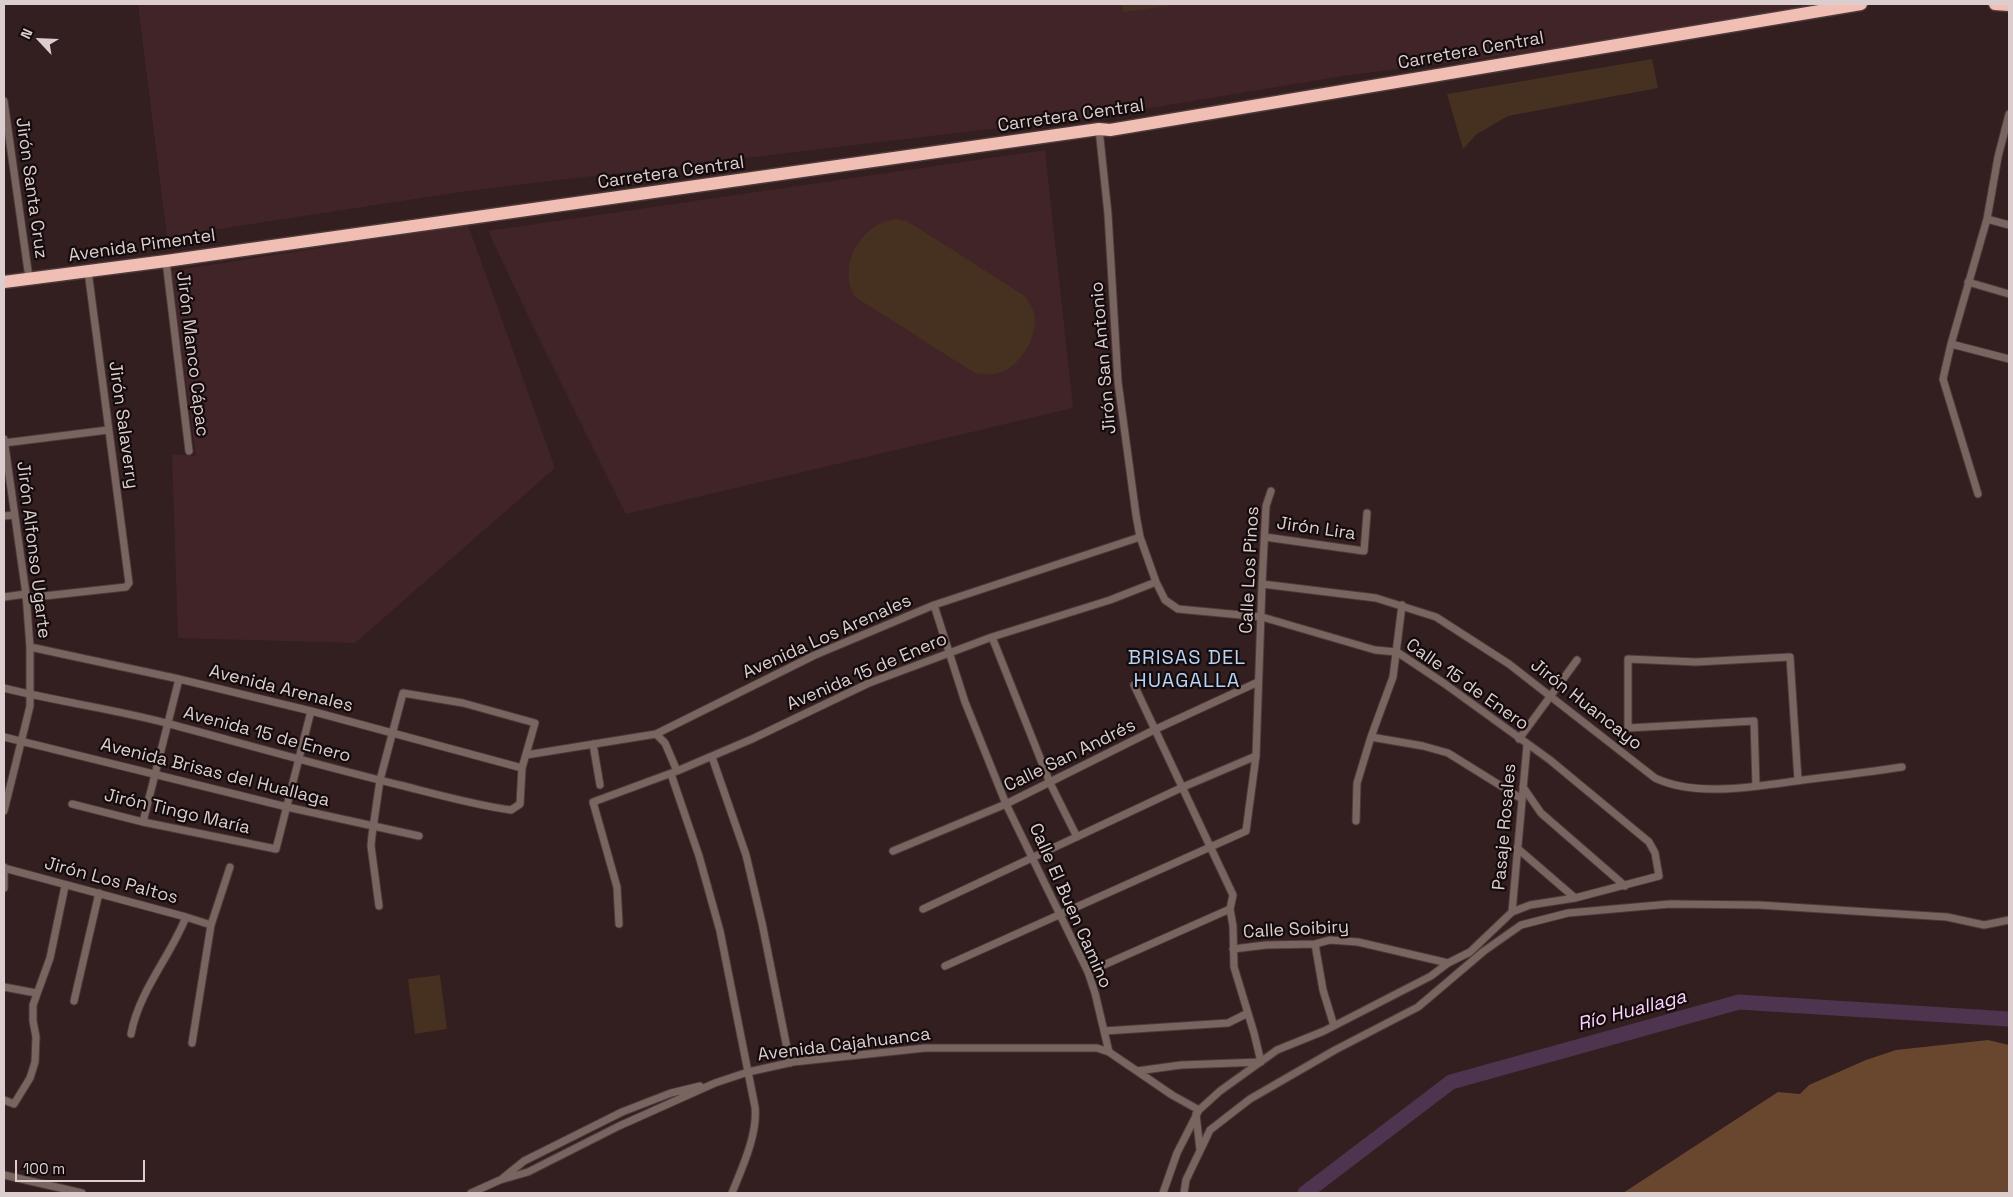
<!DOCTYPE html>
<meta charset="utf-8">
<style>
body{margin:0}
#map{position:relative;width:2013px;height:1197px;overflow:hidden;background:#331e20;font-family:"Space Grotesk",sans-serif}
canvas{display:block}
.frame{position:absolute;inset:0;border:5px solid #dccecf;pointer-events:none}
.north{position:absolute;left:15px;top:15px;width:50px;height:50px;-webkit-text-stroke:4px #140b0c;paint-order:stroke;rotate:295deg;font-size:14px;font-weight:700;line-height:20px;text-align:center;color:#dccecf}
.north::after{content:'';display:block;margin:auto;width:18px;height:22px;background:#dccecf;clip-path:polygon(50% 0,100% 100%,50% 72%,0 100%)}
.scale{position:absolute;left:15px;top:1160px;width:130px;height:22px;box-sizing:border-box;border:2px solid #dccecf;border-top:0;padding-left:6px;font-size:15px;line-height:18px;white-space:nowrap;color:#dccecf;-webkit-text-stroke:4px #140b0c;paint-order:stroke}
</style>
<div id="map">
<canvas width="2013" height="1197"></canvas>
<div class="frame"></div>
<div class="north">N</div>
<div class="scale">100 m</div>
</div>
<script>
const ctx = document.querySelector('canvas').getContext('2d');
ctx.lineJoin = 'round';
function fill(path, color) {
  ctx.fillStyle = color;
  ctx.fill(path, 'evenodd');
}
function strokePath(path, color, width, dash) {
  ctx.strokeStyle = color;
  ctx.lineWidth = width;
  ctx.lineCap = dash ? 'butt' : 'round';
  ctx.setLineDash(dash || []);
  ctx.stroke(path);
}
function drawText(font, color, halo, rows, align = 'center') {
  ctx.font = font + ' "Space Grotesk",sans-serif';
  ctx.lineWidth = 4.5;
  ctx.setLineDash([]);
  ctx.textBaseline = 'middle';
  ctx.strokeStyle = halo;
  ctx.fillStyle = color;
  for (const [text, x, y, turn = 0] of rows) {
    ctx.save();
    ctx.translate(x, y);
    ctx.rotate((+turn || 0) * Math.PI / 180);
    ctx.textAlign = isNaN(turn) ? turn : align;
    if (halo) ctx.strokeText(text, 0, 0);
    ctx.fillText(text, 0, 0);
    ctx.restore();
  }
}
fill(new Path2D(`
 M 138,4 L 1808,4 L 1810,8 L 1664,35 L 1343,76 L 1108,115 L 467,191 L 167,237 Z
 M 1045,150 L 1073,408 L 626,514 L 541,343 L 488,231 Z
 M 468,225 L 555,468 L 355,643 L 178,638 L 172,454 L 196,456 L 171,271 Z`), '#402428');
fill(new Path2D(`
 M 1122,4 L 1168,4 L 1168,6 L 1123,12 Z
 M 1652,59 L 1658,88 L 1508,116 L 1477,134 L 1463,149 L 1447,94 Z
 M 894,219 L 907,221 L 1025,296 C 1028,301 1032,306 1034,313 C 1039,333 1024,360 1006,370 C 997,375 986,375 975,373 L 855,297 C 837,266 860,225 894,219 Z
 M 440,975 L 447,1029 L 415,1034 L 408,979 Z`), '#46301f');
fill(new Path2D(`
 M 1988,1040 L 2009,1045 L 2009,1193 L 1623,1193 L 1778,1092 L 1800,1094 L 1809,1085 L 1866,1060 L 1896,1050 Z`), '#68472e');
strokePath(new Path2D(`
 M 1305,1193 L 1451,1082 L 1739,1002 L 2009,1019`), '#4f3450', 15);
const street = new Path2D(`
 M 4,101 L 29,278
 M 1099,129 L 1108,214 L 1118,382 L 1136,515 L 1140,537 L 1156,582 L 1165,600 L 1178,609 L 1262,617 L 1375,650 L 1397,652 L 1445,684 L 1550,760 L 1649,842 L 1655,853 L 1659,876 L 1575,898 L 1530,905 L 1512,912 L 1470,952 L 1448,963 L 1431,976 L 1324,1031 L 1277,1050 L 1220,1091 L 1199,1110 L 1177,1153 L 1163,1193
 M 1987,219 L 2009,225
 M 166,261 L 189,451
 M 1968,282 L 2009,294
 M 1951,344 L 2009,359
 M 4,439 L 26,594 L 30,647 L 30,706 L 4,811
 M 4,443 L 108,430
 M 1978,494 L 1943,379 L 1951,344 L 1987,219 L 1998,157 L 2009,114
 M 4,516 L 14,515
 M 1265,537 L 1364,551 L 1367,513
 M 1262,584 L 1376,598 L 1436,617 L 1509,664 L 1655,778 C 1697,798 1758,786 1803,780 C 1836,776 1869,772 1902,767
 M 4,597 L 26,594
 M 26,598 L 126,587 L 129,583 L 88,271
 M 934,605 L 965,702 L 1006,804 L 1088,972 L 1095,993 L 1109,1052
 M 992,637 L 1050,783 L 1077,837
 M 30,647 L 179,679 L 311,711 L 522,768
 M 1134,685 L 1233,895 L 1230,909 L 1233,926 L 1234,967 L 1254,1033 L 1261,1062 L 1181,1065 L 1137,1071
 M 4,688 C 59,702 115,709 170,724 C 248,745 325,767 404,786 C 439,795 475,805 511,810 L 520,804 L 522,768 L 535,723 L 463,703 L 403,693 L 380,780 L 372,835 L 371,846 L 379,906
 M 656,734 L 665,743 L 677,771
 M 4,737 L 287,807 L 419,836
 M 1371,737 L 1423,746 L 1448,753 L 1522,799
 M 1519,739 L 1577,660
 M 593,744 L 600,785
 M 526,755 L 656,734 L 815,655 L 934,605 L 1140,537
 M 712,757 L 746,855 L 762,923 L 790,1063
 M 671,774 L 699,856 L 720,931 L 755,1107 C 758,1134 742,1168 732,1193
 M 1756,786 L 1754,721 L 1628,728 L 1628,659 L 1696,662 L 1790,657 L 1798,780
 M 1523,787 L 1541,813 L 1625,886
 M 72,804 L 143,822 L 276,849 L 311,711
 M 1356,821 L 1357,783 L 1371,737 L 1393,677 L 1402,605
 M 143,822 L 179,679
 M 1517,848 L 1575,898
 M 893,851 L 1006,804 L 1154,730 L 1258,682
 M 4,867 L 4,888
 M 4,868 L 186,917 L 211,925
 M 923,909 L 1183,787 L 1256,756
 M 1512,912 L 1527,745
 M 619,924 L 617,887 L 593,802 L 677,771 L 752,739 L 869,683 L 992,637 L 1110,600 L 1156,582
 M 1315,944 L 1323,990 L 1334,1026
 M 1233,949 L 1266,945 L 1315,944 L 1330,940 L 1358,942 L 1448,963
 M 945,966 L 1246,831 L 1256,756 L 1262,584 L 1266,506 L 1271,491
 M 1088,972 L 1230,909
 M 4,987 L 36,993
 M 74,1001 L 99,893
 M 1104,1031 L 1228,1023 L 1248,1013
 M 131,1034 C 139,991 170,957 186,917
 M 192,1043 L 211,925 L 230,867
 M 4,1100 L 14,1104 L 30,1078 L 35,1062 L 36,1037 L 33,1021 L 33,1005 L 50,958 L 65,886
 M 1196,1114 L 1200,1150
 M 4,1175 L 82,1193
 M 503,1178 L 524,1161 L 622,1112 L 671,1093 L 700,1086
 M 471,1193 L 500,1180 L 528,1172 L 619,1126 L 715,1083 L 748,1072 L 793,1062 L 925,1048 L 1097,1048 L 1109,1052 L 1172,1095 L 1199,1110
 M 1184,1193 L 1186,1180 L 1210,1130 L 1250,1099 L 1335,1050 L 1418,1007 L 1484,951 L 1521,925 L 1568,913 L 1670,904 L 1759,905 L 1947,917 L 1984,925 L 2009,920`);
const highway = new Path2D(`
 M 1995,4 L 2009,5
 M 4,282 L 166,261 L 1099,129 L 1110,130 L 1861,4`);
strokePath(street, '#4e3a3c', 9);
strokePath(highway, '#4e3a3c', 15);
strokePath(street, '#796560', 7);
strokePath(highway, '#f0beb2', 12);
drawText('18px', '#dccecf', '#140b0c', [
 ["Carretera Central",1471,51,-10],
 ["Carretera Central",1071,116,-8],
 ["Carretera Central",671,173,-8],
 ["Jirón Santa Cruz",31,188,82],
 ["Avenida Pimentel",142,246,-8],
 ["Jirón Manco Cápac",192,354,83],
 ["Jirón San Antonio",1104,358,-95],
 ["Jirón Salaverry",123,425,82],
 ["Jirón Lira",1316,529,8],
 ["Jirón Alfonso Ugarte",33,550,83],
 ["Calle Los Pinos",1250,570,-87],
 ["Avenida Los Arenales",827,637,-24],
 ["Avenida 15 de Enero",867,672,-23],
 ["Calle 15 de Enero",1467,685,35],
 ["Avenida Arenales",281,689,14],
 ["Jirón Huancayo",1586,705,38],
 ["Avenida 15 de Enero",267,735,15],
 ["Calle San Andrés",1070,756,-26],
 ["Avenida Brisas del Huallaga",215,773,14],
 ["Jirón Tingo María",177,812,13],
 ["Pasaje Rosales",1505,827,-85],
 ["Jirón Los Paltos",111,881,15],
 ["Calle El Buen Camino",1070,906,66],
 ["Calle Soibiry",1296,930,-3],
 ["Avenida Cajahuanca",844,1045,-7]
]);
drawText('italic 19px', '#fdd3fd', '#140b0c', [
 ["Río Huallaga",1632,1011,-15]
]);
ctx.letterSpacing = '1px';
drawText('20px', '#b7d2f7', '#140b0c', [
 ["BRISAS DEL",1187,659],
 ["HUAGALLA",1187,682]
]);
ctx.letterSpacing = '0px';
</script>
